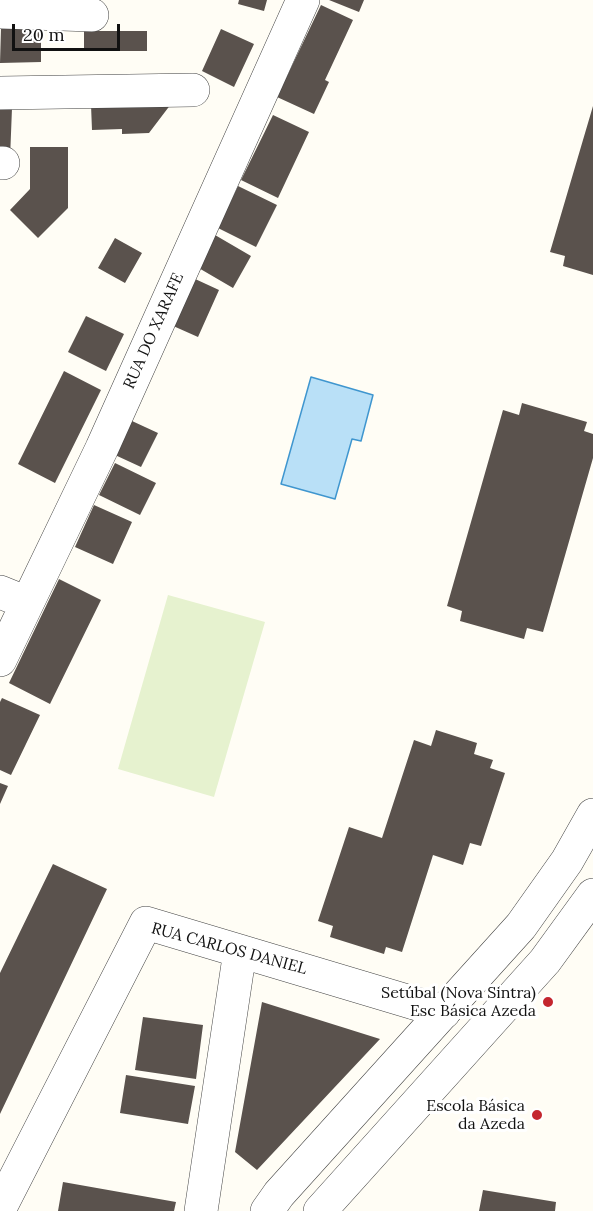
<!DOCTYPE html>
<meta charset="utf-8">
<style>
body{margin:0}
#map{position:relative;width:593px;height:1211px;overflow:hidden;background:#fffdf5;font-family:Lora,serif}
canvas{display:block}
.scale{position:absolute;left:12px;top:24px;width:108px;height:27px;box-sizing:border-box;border:3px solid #111;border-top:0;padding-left:8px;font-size:18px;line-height:21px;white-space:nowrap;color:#111;-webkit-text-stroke:4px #fff;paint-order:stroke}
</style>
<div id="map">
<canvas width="593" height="1211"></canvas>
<div class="scale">20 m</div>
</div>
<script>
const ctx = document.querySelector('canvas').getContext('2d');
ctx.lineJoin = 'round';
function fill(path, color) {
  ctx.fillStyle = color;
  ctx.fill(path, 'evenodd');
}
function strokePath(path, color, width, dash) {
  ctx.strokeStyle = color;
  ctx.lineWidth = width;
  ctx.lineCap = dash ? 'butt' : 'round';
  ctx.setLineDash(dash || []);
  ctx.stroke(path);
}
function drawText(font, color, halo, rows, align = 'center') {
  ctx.font = font + ' Lora,serif';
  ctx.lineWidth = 6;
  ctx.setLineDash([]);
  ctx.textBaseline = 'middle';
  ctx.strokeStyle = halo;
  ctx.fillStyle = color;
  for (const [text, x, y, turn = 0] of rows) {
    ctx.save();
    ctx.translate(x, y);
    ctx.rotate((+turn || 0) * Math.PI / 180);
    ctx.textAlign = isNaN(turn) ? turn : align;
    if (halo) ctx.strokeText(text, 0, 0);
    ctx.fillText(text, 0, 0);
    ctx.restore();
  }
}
fill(new Path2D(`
 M 168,595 L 265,622 L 214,797 L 118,769 Z`), '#e6f2cf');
const water = new Path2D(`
 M 311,377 L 373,395 L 361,441 L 352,439 L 335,499 L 281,484 Z`);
fill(water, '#b9e0f7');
strokePath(water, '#3f96cf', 1.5);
fill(new Path2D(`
 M 239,0 L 267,0 L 264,11 L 238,4 Z
 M 329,0 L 364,0 L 359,12 Z
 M 321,5 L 353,20 L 325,80 L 329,82 L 314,114 L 277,97 Z
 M 41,27 L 41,62 L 0,63 L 1,28 Z
 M 221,29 L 254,44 L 234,87 L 202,71 Z
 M 84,31 L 147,31 L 147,51 L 84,51 Z
 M 171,104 L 149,133 L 122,134 L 122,129 L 92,130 L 91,105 Z
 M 593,106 L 593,275 L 563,266 L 565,256 L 550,252 Z
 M 0,108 L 12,108 L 10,159 L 0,158 Z
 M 273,115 L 309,132 L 278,198 L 241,180 Z
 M 30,147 L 68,147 L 68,208 L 38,238 L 10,210 L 30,189 Z
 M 238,186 L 277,205 L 256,247 L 218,228 Z
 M 215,235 L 251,256 L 233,288 L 197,267 Z
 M 115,238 L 142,253 L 125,283 L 98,268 Z
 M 193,278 L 219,290 L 198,337 L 171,325 Z
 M 86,316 L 124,334 L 106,371 L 68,352 Z
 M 64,371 L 101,390 L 55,483 L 18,464 Z
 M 522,403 L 587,422 L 584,431 L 593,434 L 593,458 L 543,632 L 527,628 L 524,639 L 460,621 L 462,611 L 447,606 L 503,410 L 519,415 Z
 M 132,421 L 158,433 L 141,467 L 115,455 Z
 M 115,463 L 156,483 L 140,515 L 99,495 Z
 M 94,505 L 132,522 L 113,564 L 75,547 Z
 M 59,579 L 101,600 L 50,704 L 9,683 Z
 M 2,698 L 40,715 L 11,775 L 0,770 L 0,702 Z
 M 436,730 L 477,743 L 474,754 L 493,760 L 490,768 L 505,773 L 481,846 L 470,843 L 463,865 L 433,855 L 402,952 L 386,947 L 384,954 L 330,937 L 333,926 L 318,921 L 349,827 L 382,838 L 414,740 L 431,746 Z
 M 0,783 L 8,786 L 0,804 Z
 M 53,864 L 107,889 L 0,1114 L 0,973 Z
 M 262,1002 L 380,1039 L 257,1170 L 235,1152 Z
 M 143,1017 L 203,1025 L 196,1079 L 135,1070 Z
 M 126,1075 L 195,1086 L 188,1124 L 120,1113 Z
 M 63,1182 L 176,1202 L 174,1211 L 58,1211 Z
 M 483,1190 L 556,1202 L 555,1211 L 479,1211 Z`), '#5a524d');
const minor = new Path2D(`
 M 0,12 L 92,15
 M 0,93 L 193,90
 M 0,163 L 3,163
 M 0,592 L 27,603
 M 0,660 L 102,448 L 303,0
 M 0,1208 L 146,923 L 444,1012
 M 201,1211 L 240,951`);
const tertiary = new Path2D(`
 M 267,1211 L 279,1194 L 521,926 L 567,861 L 593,815
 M 320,1211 L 545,961 L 593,895`);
strokePath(minor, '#444', 34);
strokePath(tertiary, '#444', 34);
strokePath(minor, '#fff', 33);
strokePath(tertiary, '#fff', 33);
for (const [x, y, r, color] of [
 [548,1002,6,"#c4262e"],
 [537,1115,6,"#c4262e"]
]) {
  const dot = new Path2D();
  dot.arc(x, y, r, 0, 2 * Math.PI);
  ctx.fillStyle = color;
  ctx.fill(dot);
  strokePath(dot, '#fff', 2);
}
drawText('16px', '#111', '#fff', [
 ["RUA DO XARAFE",154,331,-66],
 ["RUA CARLOS DANIEL",229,949,15]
]);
drawText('16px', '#111', '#fff', [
 ["Setúbal (Nova Sintra)",536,993],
 ["Esc Básica Azeda",536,1011],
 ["Escola Básica",525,1106],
 ["da Azeda",525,1124]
], 'right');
</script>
